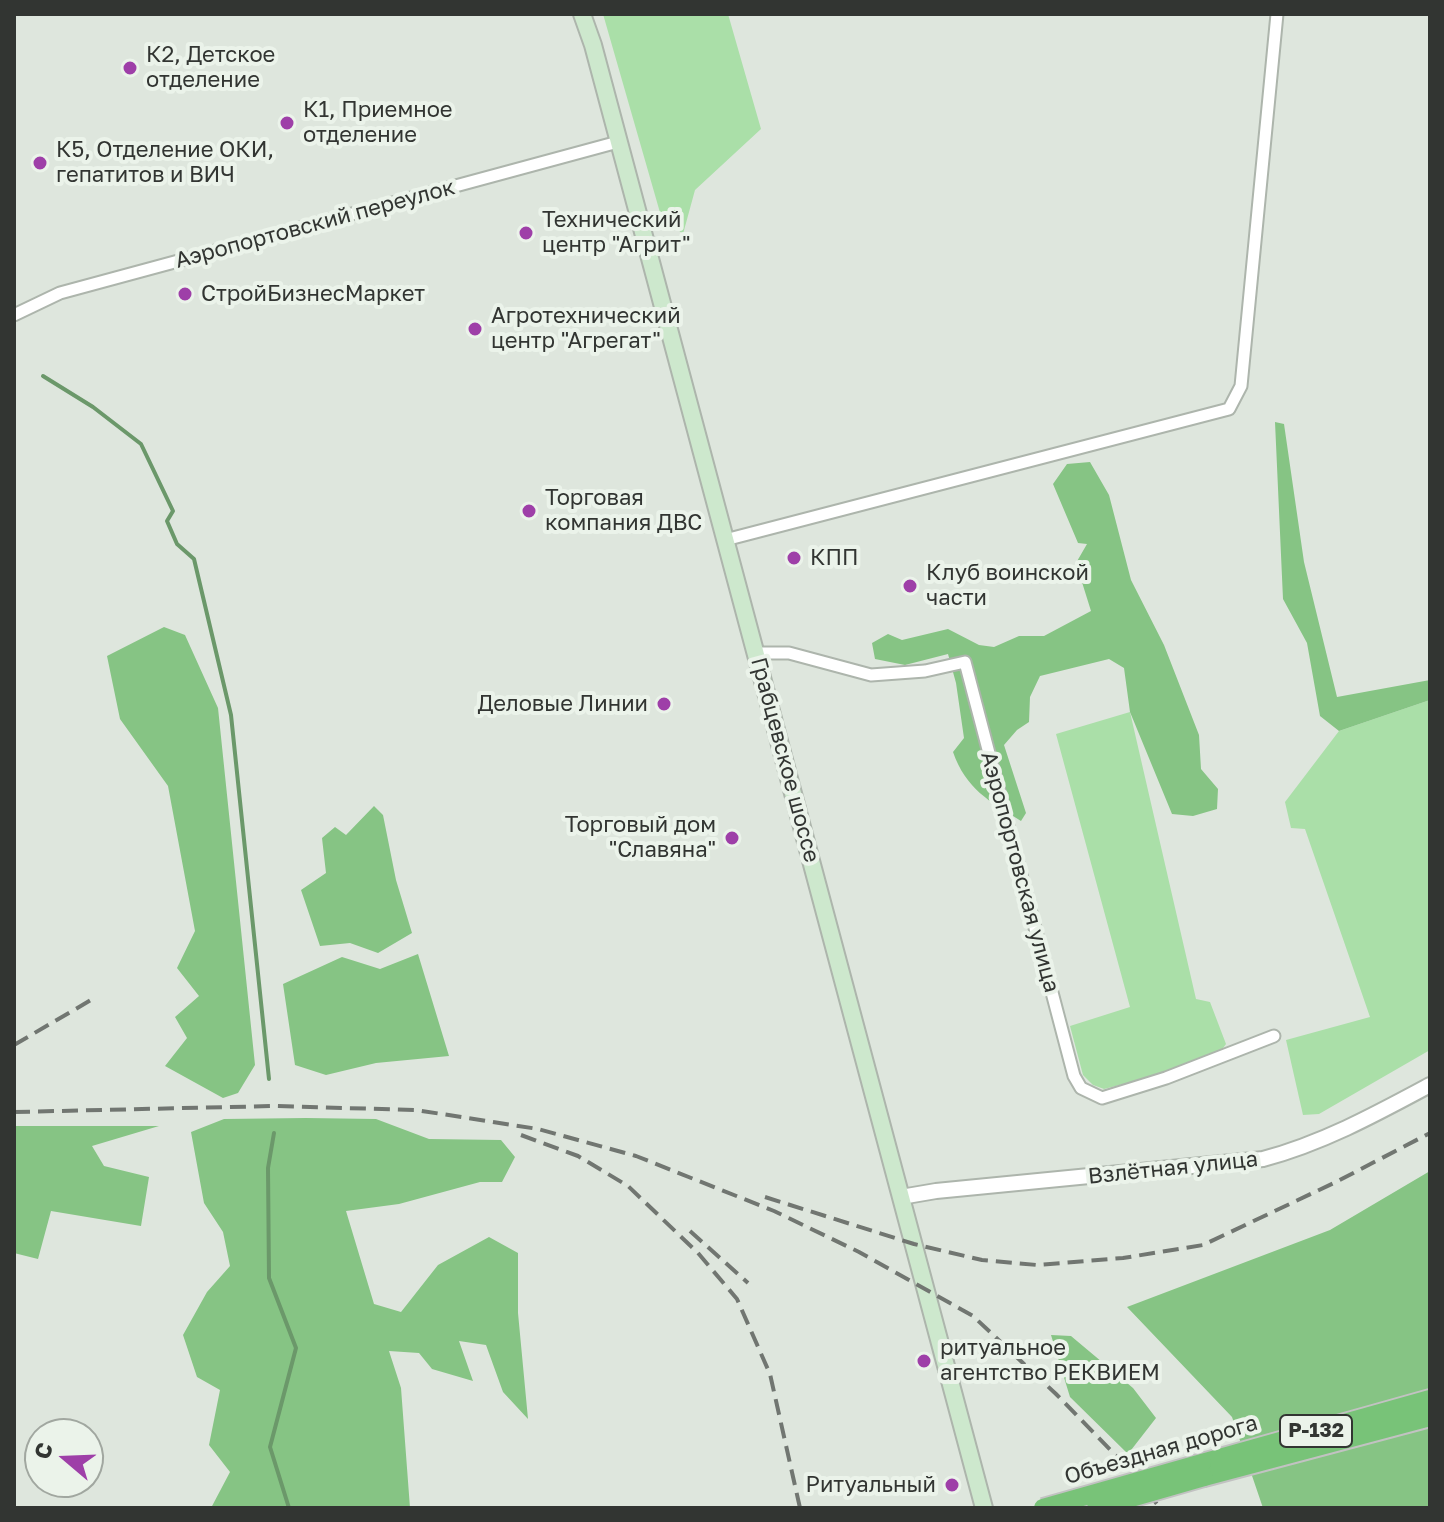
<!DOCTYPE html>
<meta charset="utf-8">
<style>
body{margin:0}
#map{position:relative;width:1444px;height:1522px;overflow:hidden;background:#dee6dd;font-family:"Golos Text",sans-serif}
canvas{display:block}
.frame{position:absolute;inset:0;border:16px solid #323532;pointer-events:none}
.north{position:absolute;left:24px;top:1418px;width:80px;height:80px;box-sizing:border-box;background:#ebf3ea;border:2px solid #a1a7a0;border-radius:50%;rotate:289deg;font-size:22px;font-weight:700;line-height:32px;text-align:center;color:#323532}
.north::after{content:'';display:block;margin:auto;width:28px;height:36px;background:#9e3fa8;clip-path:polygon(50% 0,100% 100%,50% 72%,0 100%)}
</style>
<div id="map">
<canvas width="1444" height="1522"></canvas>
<div class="frame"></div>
<div class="north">С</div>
</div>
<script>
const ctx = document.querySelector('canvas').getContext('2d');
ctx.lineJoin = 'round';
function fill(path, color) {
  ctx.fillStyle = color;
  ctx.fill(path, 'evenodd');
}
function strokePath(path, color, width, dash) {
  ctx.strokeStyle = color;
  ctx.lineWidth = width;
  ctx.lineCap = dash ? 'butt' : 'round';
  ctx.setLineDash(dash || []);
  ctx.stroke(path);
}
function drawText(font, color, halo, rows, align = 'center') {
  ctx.font = font + ' "Golos Text",sans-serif';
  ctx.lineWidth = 8;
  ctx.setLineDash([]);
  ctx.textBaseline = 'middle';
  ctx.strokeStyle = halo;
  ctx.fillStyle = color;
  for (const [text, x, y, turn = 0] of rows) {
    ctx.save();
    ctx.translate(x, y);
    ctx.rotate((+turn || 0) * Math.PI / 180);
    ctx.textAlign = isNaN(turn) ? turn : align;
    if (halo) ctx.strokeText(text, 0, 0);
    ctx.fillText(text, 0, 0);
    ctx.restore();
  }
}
fill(new Path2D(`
 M 603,14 L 728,14 L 761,129 L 695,190 L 683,234 L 661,216 Z
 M 1430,700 L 1430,1050 L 1319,1114 L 1303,1115 L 1286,1040 L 1370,1017 L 1305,829 L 1291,828 L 1285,802 L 1339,731 Z
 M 1130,712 L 1196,999 L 1210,1002 L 1226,1044 L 1221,1051 L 1167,1073 L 1104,1089 L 1093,1085 L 1083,1075 L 1070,1026 L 1130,1007 L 1056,734 Z`), '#aadfa8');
fill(new Path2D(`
 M 1275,422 L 1284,424 L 1304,562 L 1337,697 L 1430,680 L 1430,700 L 1339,731 L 1320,716 L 1307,643 L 1283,599 Z
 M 1090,462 L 1109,495 L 1131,580 L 1164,645 L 1199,735 L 1201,769 L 1218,789 L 1217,809 L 1193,816 L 1172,814 L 1130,712 L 1124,668 L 1109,659 L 1040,676 L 1030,697 L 1029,722 L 1017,730 L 1004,745 L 1026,813 L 1021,821 C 989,801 966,789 953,752 L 964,738 L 956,683 L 948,654 L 905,665 L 875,659 L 872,643 L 888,634 L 902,640 L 948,629 L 979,645 L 994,647 L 1019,636 L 1044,636 L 1091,611 L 1076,563 L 1087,544 L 1078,543 L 1053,484 L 1067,464 Z
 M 164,627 L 185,635 L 218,708 L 255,1065 L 238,1093 L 223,1098 L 165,1066 L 187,1038 L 175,1017 L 199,996 L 177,968 L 195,931 L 168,786 L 120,719 L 107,656 Z
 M 374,806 L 383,815 L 396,880 L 412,933 L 378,953 L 350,943 L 320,946 L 301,890 L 326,873 L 322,838 L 335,827 L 346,835 Z
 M 418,954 L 449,1056 L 376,1063 L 326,1075 L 295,1065 L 283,984 L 342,957 L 380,969 Z
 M 306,1118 L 376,1119 L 429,1139 L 501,1140 L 515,1157 L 502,1182 L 480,1182 L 399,1204 L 346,1211 L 374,1304 L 401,1312 L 438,1265 L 489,1237 L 518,1253 L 518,1313 L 528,1419 L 503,1392 L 486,1345 L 459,1341 L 473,1381 L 432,1369 L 419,1353 L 389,1351 L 401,1388 L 410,1508 L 211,1508 L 230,1472 L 209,1445 L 220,1390 L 197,1377 L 183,1335 L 207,1292 L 230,1266 L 223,1232 L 204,1203 L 191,1132 L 224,1119 Z
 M 14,1126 L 159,1126 L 92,1146 L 104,1166 L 149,1177 L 141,1226 L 51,1211 L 38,1259 L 14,1253 Z
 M 1430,1171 L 1430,1508 L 1263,1508 L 1232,1417 L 1127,1307 L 1330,1230 Z
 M 1051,1335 L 1071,1336 L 1133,1388 L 1156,1418 L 1128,1454 L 1070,1397 Z`), '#86c484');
strokePath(new Path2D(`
 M 43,376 L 93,407 L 141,444 L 173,511 L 167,521 L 177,544 L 194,559 L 231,715 L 269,1079
 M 274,1133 L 268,1168 L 269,1278 L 296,1348 L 270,1447 L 289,1508`), '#6b986a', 4);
const minor = new Path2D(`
 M 14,315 L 60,293 L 618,142
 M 725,540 L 1229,409 L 1241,386 L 1277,14
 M 755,653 L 789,653 L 871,675 L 925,671 L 965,662 L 1074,1076 L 1081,1088 L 1102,1098 L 1166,1078 L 1274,1036`);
const tertiary = new Path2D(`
 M 901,1197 L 936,1191 L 1263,1159 C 1323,1143 1376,1114 1430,1085`);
const secondary = new Path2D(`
 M 582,14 L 593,45 L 984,1508`);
const trunk = new Path2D(`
 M 1202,1463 L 1430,1399
 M 1204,1477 L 1430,1417`);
strokePath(minor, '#adb5ac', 15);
strokePath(tertiary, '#adb5ac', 18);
strokePath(secondary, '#adb5ac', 20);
strokePath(trunk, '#c2c2c2', 22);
strokePath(minor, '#fff', 11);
strokePath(tertiary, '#fff', 14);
strokePath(secondary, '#cde8cd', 16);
strokePath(trunk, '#78c378', 18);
strokePath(new Path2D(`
 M 14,1045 L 91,1000
 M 14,1112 L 274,1106 L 416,1110 L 538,1129 L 636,1156 L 774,1211 L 859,1252 L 973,1316 L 1056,1394 L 1130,1470 L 1160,1508
 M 521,1135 L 578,1156 L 628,1186 L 698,1253 L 737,1299 L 770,1374 L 800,1508
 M 765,1197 L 914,1244 L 982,1260 L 1037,1265 L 1123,1258 L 1203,1245 L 1336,1182 L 1430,1133
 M 690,1231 L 748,1283`), '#717671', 4, [16, 8]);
const trunkBridge = new Path2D(`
 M 1043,1508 L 1202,1463
 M 1096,1508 L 1204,1477`);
strokePath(trunkBridge, '#c2c2c2', 22, []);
strokePath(trunkBridge, '#78c378', 18);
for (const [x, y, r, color] of [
 [130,68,8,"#9e3fa8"],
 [287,123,8,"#9e3fa8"],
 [40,163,8,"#9e3fa8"],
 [526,233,8,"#9e3fa8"],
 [185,294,8,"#9e3fa8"],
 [475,329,8,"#9e3fa8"],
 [529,511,8,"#9e3fa8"],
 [794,558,8,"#9e3fa8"],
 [910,586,8,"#9e3fa8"],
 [664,704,8,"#9e3fa8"],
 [732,838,8,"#9e3fa8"],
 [924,1361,8,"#9e3fa8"],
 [952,1485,8,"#9e3fa8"]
]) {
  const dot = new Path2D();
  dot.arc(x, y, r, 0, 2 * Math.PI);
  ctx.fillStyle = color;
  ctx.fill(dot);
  strokePath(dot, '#ebf3ea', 3);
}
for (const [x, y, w] of [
 [1316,1431,72]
]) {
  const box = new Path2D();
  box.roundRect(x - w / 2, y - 16, w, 32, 6);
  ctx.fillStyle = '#ebf3ea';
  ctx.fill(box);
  strokePath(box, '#323532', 2);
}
drawText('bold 20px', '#323532', null, [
 ["Р-132",1316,1431]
]);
drawText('22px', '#323532', '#ebf3ea', [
 ["К2, Детское",146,55],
 ["отделение",146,80],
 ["К1, Приемное",303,110],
 ["отделение",303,135],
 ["К5, Отделение ОКИ,",56,150],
 ["гепатитов и ВИЧ",56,175],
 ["Технический",542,220],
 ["центр \"Агрит\"",542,245],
 ["СтройБизнесМаркет",201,294],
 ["Агротехнический",491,316],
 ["центр \"Агрегат\"",491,341],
 ["Торговая",545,498],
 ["компания ДВС",545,523],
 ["КПП",810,558],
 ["Клуб воинской",926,573],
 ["части",926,598],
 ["Деловые Линии",648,704,"right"],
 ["Торговый дом",716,825,"right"],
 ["\"Славяна\"",716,850,"right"],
 ["ритуальное",940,1348],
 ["агентство РЕКВИЕМ",940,1373],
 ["Ритуальный",936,1485,"right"]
], 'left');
drawText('22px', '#323532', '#ebf3ea', [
 ["Аэропортовский переулок",315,224,-15],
 ["Грабцевское шоссе",785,760,75],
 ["Аэропортовская улица",1020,872,75],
 ["Взлётная улица",1173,1168,-6],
 ["Объездная дорога",1161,1450,-16]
]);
</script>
